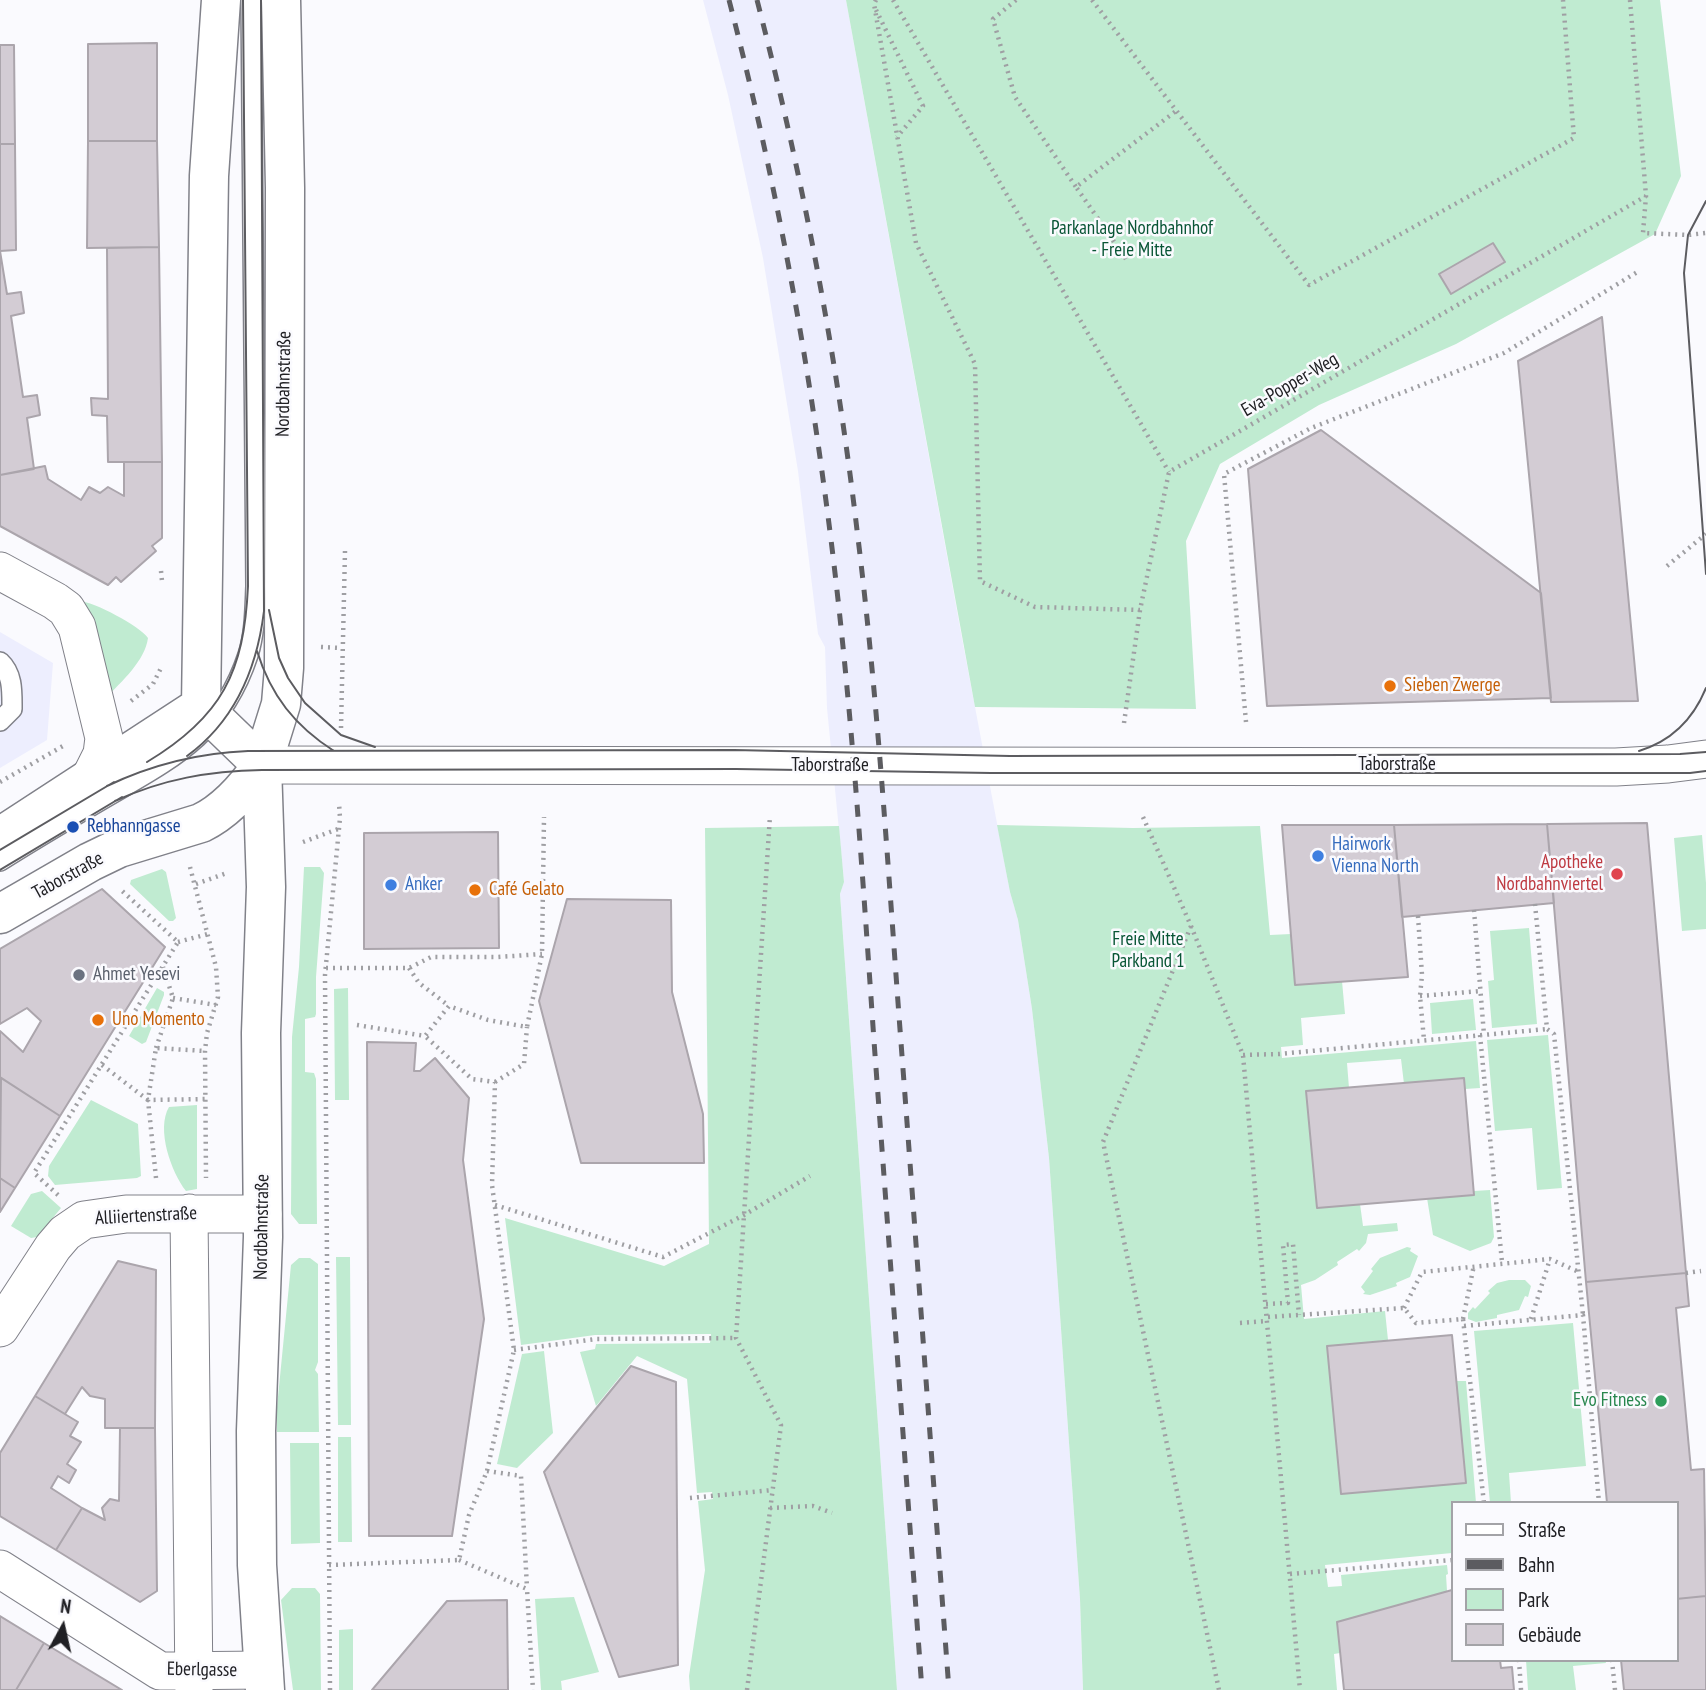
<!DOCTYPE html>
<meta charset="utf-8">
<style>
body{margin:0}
#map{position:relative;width:1706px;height:1690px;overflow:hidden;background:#fafafe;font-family:"PT Sans Narrow",sans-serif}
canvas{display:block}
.legend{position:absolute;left:1451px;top:1501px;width:228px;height:161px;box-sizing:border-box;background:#fafafe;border:2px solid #a3a3a7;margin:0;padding:9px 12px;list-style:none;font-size:21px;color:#202024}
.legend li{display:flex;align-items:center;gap:14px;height:35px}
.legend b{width:35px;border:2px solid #a3a3a7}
.north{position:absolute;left:28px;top:1592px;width:70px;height:70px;-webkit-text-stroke:5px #fafafe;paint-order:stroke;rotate:8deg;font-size:19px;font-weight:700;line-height:28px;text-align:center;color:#202024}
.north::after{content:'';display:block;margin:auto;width:24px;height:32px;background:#202024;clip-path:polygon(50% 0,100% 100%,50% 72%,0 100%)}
</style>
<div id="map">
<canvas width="1706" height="1690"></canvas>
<ul class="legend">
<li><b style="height:9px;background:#fff"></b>Straße</li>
<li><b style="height:9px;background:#5c5c60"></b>Bahn</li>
<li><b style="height:19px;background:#c0ebd1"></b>Park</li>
<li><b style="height:19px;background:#d3ccd4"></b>Gebäude</li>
</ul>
<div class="north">N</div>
</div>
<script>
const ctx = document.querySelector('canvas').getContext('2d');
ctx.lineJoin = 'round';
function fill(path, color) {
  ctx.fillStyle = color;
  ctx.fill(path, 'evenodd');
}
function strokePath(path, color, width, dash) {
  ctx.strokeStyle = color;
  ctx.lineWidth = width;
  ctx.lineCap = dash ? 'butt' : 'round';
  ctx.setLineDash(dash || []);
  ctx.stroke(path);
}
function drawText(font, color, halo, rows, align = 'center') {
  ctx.font = font + ' "PT Sans Narrow",sans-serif';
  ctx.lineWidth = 5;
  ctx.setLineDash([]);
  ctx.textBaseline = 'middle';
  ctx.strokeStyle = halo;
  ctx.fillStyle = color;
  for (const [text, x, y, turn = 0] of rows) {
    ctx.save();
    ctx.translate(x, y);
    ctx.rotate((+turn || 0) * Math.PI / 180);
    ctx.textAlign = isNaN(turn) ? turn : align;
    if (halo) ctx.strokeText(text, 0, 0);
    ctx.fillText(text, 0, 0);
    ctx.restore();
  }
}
fill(new Path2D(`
 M 703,0 L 846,0 L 961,633 L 1010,892 L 1018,920 L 1032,1009 L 1049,1158 L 1080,1599 L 1083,1690 L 897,1690 L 840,894 L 844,881 L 827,708 L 825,647 L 818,634 L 798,471 L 763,258 L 728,95 Z
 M 0,632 L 53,663 L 47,740 L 0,768 Z`), '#edeefe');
fill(new Path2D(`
 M 846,0 L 1660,0 L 1681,176 L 1655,234 L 1456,344 L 1319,405 L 1220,464 L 1186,541 L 1196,709 L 975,707 Z
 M 80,601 C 94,602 140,626 148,638 C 145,661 121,682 106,698 Z
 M 997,825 L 1133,828 L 1260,826 L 1270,935 L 1291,934 L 1342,981 L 1345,1014 L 1301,1018 L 1303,1045 L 1281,1047 L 1282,1058 L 1476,1041 L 1480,1088 L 1465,1089 L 1464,1079 L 1404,1084 L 1401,1059 L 1347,1063 L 1349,1088 L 1307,1092 L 1317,1208 L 1360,1204 L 1363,1226 L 1397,1223 L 1398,1231 L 1368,1234 L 1366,1243 L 1359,1251 L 1357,1249 L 1337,1262 L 1338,1265 L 1315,1280 L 1301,1285 L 1304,1319 L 1385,1311 L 1388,1340 L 1327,1346 L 1341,1494 L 1465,1483 L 1456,1381 L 1466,1381 L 1476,1503 L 1452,1503 L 1452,1553 L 1325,1565 L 1328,1587 L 1342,1586 L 1341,1575 L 1447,1565 L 1448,1574 L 1446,1575 L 1447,1591 L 1338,1622 L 1340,1653 L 1334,1654 L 1337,1690 L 1083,1690 L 1080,1599 L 1049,1158 L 1032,1009 L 1018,920 L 1010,892 Z
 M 839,826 L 844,882 L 840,894 L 897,1690 L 690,1690 L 689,1676 L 705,1570 L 698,1501 L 713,1499 L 712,1492 L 697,1493 L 687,1379 L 637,1356 L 596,1406 L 580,1352 L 595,1349 L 596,1344 L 710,1343 L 711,1334 L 595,1335 L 521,1345 L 505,1218 L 664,1266 L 709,1244 L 705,828 Z
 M 1702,835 L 1706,883 L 1706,929 L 1682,931 L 1674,838 Z
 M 304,867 L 320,867 L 324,873 L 316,977 L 316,1014 L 315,1017 L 305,1019 L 305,1072 L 314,1073 L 316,1079 L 317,1224 L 299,1224 L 291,1214 L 292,1037 L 299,967 Z
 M 162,869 L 166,872 L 176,918 L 173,921 L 169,921 L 130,884 L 131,880 Z
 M 1529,928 L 1537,1024 L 1492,1028 L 1488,981 L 1494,980 L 1490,931 Z
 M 157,988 L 164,992 L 164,995 L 146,1042 L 142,1044 L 129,1036 Z
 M 348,988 L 349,1100 L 335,1100 L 334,989 Z
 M 1473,999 L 1476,1030 L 1432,1034 L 1430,1003 Z
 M 1548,1035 L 1562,1188 L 1537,1190 L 1532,1128 L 1495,1131 L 1487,1040 Z
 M 91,1100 L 138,1124 L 141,1176 L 137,1178 L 55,1185 L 48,1176 L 49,1166 Z
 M 197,1105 L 197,1189 L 186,1191 C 171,1172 156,1129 169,1107 Z
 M 1490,1190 L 1494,1237 L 1491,1243 L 1470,1251 L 1433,1235 L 1427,1198 L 1474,1195 L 1474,1191 Z
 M 42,1191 L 61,1208 L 37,1237 L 31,1238 L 11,1226 L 31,1194 Z
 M 1407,1247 L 1411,1248 L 1410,1251 L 1418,1256 L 1410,1277 L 1396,1283 L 1397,1286 L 1370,1295 L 1363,1294 L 1365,1292 L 1361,1287 L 1373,1271 L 1371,1269 L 1380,1258 Z
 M 336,1257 L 350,1257 L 351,1425 L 338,1425 Z
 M 299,1258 L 310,1258 L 318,1264 L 318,1362 L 315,1370 L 318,1374 L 319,1432 L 277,1432 L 277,1407 L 291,1265 Z
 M 1509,1280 L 1525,1280 L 1531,1286 L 1528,1297 L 1525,1296 L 1519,1310 L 1497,1315 L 1497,1318 L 1476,1322 L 1468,1319 L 1468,1313 L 1473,1307 L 1475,1309 L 1490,1293 L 1488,1291 L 1497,1283 Z
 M 1573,1323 L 1586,1466 L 1509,1473 L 1511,1503 L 1490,1503 L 1474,1331 Z
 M 544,1351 L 553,1433 L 517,1468 L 497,1464 L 522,1354 Z
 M 338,1437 L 351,1437 L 352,1542 L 338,1542 Z
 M 290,1443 L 319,1443 L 320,1543 L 291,1544 Z
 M 292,1588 L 315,1588 L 320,1594 L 321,1690 L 293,1690 L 281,1600 Z
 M 574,1597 L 599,1672 L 561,1681 L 562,1690 L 541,1690 L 535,1599 Z
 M 353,1629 L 353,1690 L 339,1690 L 339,1630 Z
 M 1526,1660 L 1605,1660 L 1606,1663 L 1573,1666 L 1576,1690 L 1528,1690 Z`), '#c0ebd1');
const building = new Path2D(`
 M 157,43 L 157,141 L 88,141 L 88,44 Z
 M 0,45 L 14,45 L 15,144 L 0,144 Z
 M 88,141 L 157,141 L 159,247 L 87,248 Z
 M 0,144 L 15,144 L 16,250 L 0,251 Z
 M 1493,243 L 1505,262 L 1451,294 L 1439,274 Z
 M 159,247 L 162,462 L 108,462 L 107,416 L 92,415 L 91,398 L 108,399 L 107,248 Z
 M 0,251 L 7,294 L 21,292 L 24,313 L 11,316 L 23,397 L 37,395 L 40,415 L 27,418 L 34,469 L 0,475 Z
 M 1602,317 L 1638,701 L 1551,702 L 1518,361 Z
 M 1321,430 L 1541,593 L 1551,698 L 1267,706 L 1248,469 Z
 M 124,462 L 162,462 L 162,538 L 152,546 L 156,551 L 121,582 L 116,577 L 108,585 L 0,526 L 0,475 L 45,466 L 48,479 L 81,500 L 89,487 L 100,493 L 108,487 L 124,496 Z
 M 1647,823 L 1686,1273 L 1586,1282 L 1547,824 Z
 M 1547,824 L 1554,903 L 1402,917 L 1394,825 Z
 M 1282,825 L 1394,825 L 1408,977 L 1295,985 Z
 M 498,832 L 499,948 L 364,949 L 364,833 Z
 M 102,889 L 165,947 L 60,1116 L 0,1077 L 0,1031 L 23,1052 L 41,1021 L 27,1008 L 0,1024 L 0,949 Z
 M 567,899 L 671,900 L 672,992 L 703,1114 L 704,1163 L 581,1163 L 539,1001 Z
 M 367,1042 L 416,1043 L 414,1071 L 420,1071 L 435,1058 L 469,1098 L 463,1160 L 484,1319 L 452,1536 L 369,1536 Z
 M 1,1078 L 60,1116 L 15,1188 L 0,1178 Z
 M 1464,1078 L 1474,1195 L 1317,1208 L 1306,1091 Z
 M 0,1178 L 15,1188 L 0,1212 Z
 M 118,1261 L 156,1270 L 155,1428 L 105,1428 L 105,1399 L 90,1396 L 82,1387 L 65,1414 L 35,1396 Z
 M 1686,1273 L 1689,1306 L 1676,1308 L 1691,1470 L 1704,1469 L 1706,1596 L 1676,1599 L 1676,1503 L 1607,1503 L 1586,1282 Z
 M 1452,1335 L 1466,1483 L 1341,1494 L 1327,1346 Z
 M 631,1366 L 676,1382 L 678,1665 L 619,1677 L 544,1472 Z
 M 35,1396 L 78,1422 L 70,1436 L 81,1442 L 67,1464 L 76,1470 L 69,1483 L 58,1476 L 51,1488 L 82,1508 L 56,1550 L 0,1516 L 0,1453 Z
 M 120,1428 L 155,1428 L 157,1591 L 140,1602 L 56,1550 L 82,1508 L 105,1520 L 102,1508 L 110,1499 L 119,1501 Z
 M 1452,1590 L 1452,1660 L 1500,1660 L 1501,1668 L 1512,1667 L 1514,1690 L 1344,1690 L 1337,1622 Z
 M 1706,1596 L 1706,1690 L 1624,1690 L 1621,1660 L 1676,1660 L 1676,1599 Z
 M 507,1600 L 508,1690 L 372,1690 L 447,1601 Z
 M 0,1616 L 44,1643 L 16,1690 L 0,1690 Z
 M 44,1643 L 122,1690 L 16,1690 Z`);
fill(building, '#d3ccd4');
strokePath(building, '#aba5ac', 2);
const service = new Path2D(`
 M 0,662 C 13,674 12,692 12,709 L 0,721
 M 0,861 C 33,840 67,820 101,800 C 169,760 221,737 248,655 C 255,633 255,609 256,586 L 251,0`);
const minor = new Path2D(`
 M 0,571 L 55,601 L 66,609 L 77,627 L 104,738 L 102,754 L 89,780
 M 262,765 L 1616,767 L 1668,764 L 1706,759
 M 189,1213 L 194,1690
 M 0,1328 L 53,1247 L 65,1233 L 84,1220 L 126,1214 L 263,1214
 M 0,1569 L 160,1671 L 264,1670`);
const secondary = new Path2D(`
 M 221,0 L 209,176 L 201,706 L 262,765
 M 0,837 L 201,706
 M 0,914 L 90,862 L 119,848 L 201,823 C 226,811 246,788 262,765
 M 265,1690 L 257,1565 L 256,1431 L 263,1237 L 261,1033 L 266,887 L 262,765 L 281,704 L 284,668 L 285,188 L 281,0`);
strokePath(service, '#808189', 22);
strokePath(minor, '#808189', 39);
strokePath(secondary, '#808189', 41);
strokePath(new Path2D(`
 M 876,0 L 874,4 L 916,243 L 975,364 L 980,581 L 1035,607 L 1140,610
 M 893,0 L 1169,472
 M 1016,0 L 993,19 L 1015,97 L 1076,187
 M 1092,0 L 1309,285 L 1574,138 L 1563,0
 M 1630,0 L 1646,196 L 1643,233 L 1688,235 L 1706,233
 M 876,10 L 923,106 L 897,137
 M 1126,259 L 1076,187 L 1176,111
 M 1667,566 L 1706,534
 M 161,571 L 162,581
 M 321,647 L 341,648
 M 131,701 L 153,684 L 162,666
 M 1246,722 L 1224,474 L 1311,428 L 1504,353 L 1639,271
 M 1124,723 L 1140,610 L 1169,472 L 1646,196
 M 341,728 L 345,551
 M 0,782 L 63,746
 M 1143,817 L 1191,926 L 1243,1055 L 1300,1690
 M 303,842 L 338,829
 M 190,867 L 216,967 L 218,997 L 207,1033 L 205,1051 L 206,1178
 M 196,884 L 227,873
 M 1535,904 L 1547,1029 L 1554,1034 L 1583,1315
 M 1474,910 L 1484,1035
 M 1418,916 L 1422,975 L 1420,996 L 1424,1040
 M 1191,926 L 1103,1142 L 1219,1690
 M 178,942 L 208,934
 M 326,968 L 409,968 L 431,957 L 498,957 L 542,954
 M 409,968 L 419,983 L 449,1006
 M 1420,996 L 1481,991
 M 173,998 L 216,1005
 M 357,1025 L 425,1036 L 449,1006 L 488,1020 L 527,1027 L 542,954 L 544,817
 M 1480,1035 L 1502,1262
 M 156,1048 L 173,998 L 163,967
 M 1243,1055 L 1279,1054 L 1547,1029
 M 102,1065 L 148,1100 L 156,1048 L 205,1051
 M 495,1082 L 524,1064 L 527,1027
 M 156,1178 L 148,1100 L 205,1099
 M 58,1195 L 34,1173 L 178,942 L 120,889
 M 495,1205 L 663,1257 L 744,1215 L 810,1176
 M 1686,1273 L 1701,1271
 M 1266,1304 L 1288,1303 L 1283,1245 L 1293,1244 L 1299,1315
 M 1404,1308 L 1422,1272 L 1550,1259 L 1579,1272
 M 1268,1317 L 1404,1308 L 1416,1323 L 1463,1319 L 1484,1503
 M 1463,1319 L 1474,1265
 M 1531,1319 L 1550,1259
 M 1240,1323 L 1268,1321
 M 1464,1326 L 1583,1315 L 1599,1503
 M 514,1350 L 596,1339 L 736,1338
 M 487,1471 L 521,1476 L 527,1588
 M 690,1498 L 773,1490
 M 770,1508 L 813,1506 L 832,1513
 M 459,1560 L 527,1589 L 533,1690
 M 329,1565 L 459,1560 L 469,1515 L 487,1471 L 514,1350 L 492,1185 L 495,1082 L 472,1079 L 425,1036
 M 1290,1574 L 1452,1560
 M 1519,1660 L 1521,1690
 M 1612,1660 L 1615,1690
 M 330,1690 L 325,975 L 340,818 L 339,803
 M 747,1690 L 781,1425 L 736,1338 L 770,816`), '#9f9fa3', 4.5, [2, 5]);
strokePath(service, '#fff', 19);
strokePath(minor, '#fff', 37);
strokePath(secondary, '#fff', 38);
strokePath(new Path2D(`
 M 1706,201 L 1688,235 L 1684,273 L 1706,574
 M 269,610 L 279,658 L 288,678 L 305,703 L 341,735 L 375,747
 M 257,651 C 271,696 295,726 334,751
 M 1639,751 C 1672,741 1693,720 1706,688
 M 187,756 C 235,721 257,668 264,611 L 261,0
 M 147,762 C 222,717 244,672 248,586 L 243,0
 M 107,786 C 153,764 197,753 248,751 L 734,750 L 1010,756 L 1680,754 L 1706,752
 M 115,801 C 163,779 209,771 262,770 L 736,769 L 991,773 L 1690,773 L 1706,771
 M 0,850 L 114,782
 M 0,870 L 122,797`), '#5c5c60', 2);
strokePath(new Path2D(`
 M 729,0 C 770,158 801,317 823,479 C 849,665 861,853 874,1041 C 890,1257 906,1474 922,1690
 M 757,0 C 802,174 836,351 857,530 C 877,691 887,853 899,1016 C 916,1240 932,1465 949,1690`), '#5c5c60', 5, [12, 12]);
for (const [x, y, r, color] of [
 [1390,686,7,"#e8710a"],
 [73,827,7,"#1a4fb4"],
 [1318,856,7,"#3f7fe0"],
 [1617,874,7,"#e0444e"],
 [391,885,7,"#3f7fe0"],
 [475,890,7,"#e8710a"],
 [79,975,7,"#6b7280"],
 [98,1020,7,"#e8710a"],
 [1661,1401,7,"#2e9e5b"]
]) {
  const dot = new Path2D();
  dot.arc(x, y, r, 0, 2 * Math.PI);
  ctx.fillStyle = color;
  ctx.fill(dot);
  strokePath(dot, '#fafafe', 2.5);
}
drawText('19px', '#085535', '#fafafe', [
 ["Parkanlage Nordbahnhof",1132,229],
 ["- Freie Mitte",1132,251],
 ["Freie Mitte",1148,940],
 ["Parkband 1",1148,962]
]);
drawText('19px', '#202024', '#fafafe', [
 ["Nordbahnstraße",284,384,-89],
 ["Eva-Popper-Weg",1290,385,-30],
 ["Taborstraße",1397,765],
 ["Taborstraße",830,766],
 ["Taborstraße",68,876,-29],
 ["Alliiertenstraße",146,1216,-3],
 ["Nordbahnstraße",262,1227,-89],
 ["Eberlgasse",202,1670,1]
]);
drawText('19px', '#c56008', '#fafafe', [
 ["Sieben Zwerge",1404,686],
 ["Café Gelato",489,890],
 ["Uno Momento",112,1020]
], 'left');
drawText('19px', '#164399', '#fafafe', [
 ["Rebhanngasse",87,827]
], 'left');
drawText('19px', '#366cbe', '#fafafe', [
 ["Hairwork",1332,845],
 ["Vienna North",1332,867],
 ["Anker",405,885]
], 'left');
drawText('19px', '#be3a42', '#fafafe', [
 ["Apotheke",1603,863],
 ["Nordbahnviertel",1603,885]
], 'right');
drawText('19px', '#5b616d', '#fafafe', [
 ["Ahmet Yesevi",93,975]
], 'left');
drawText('19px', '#27864d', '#fafafe', [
 ["Evo Fitness",1647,1401]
], 'right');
</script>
